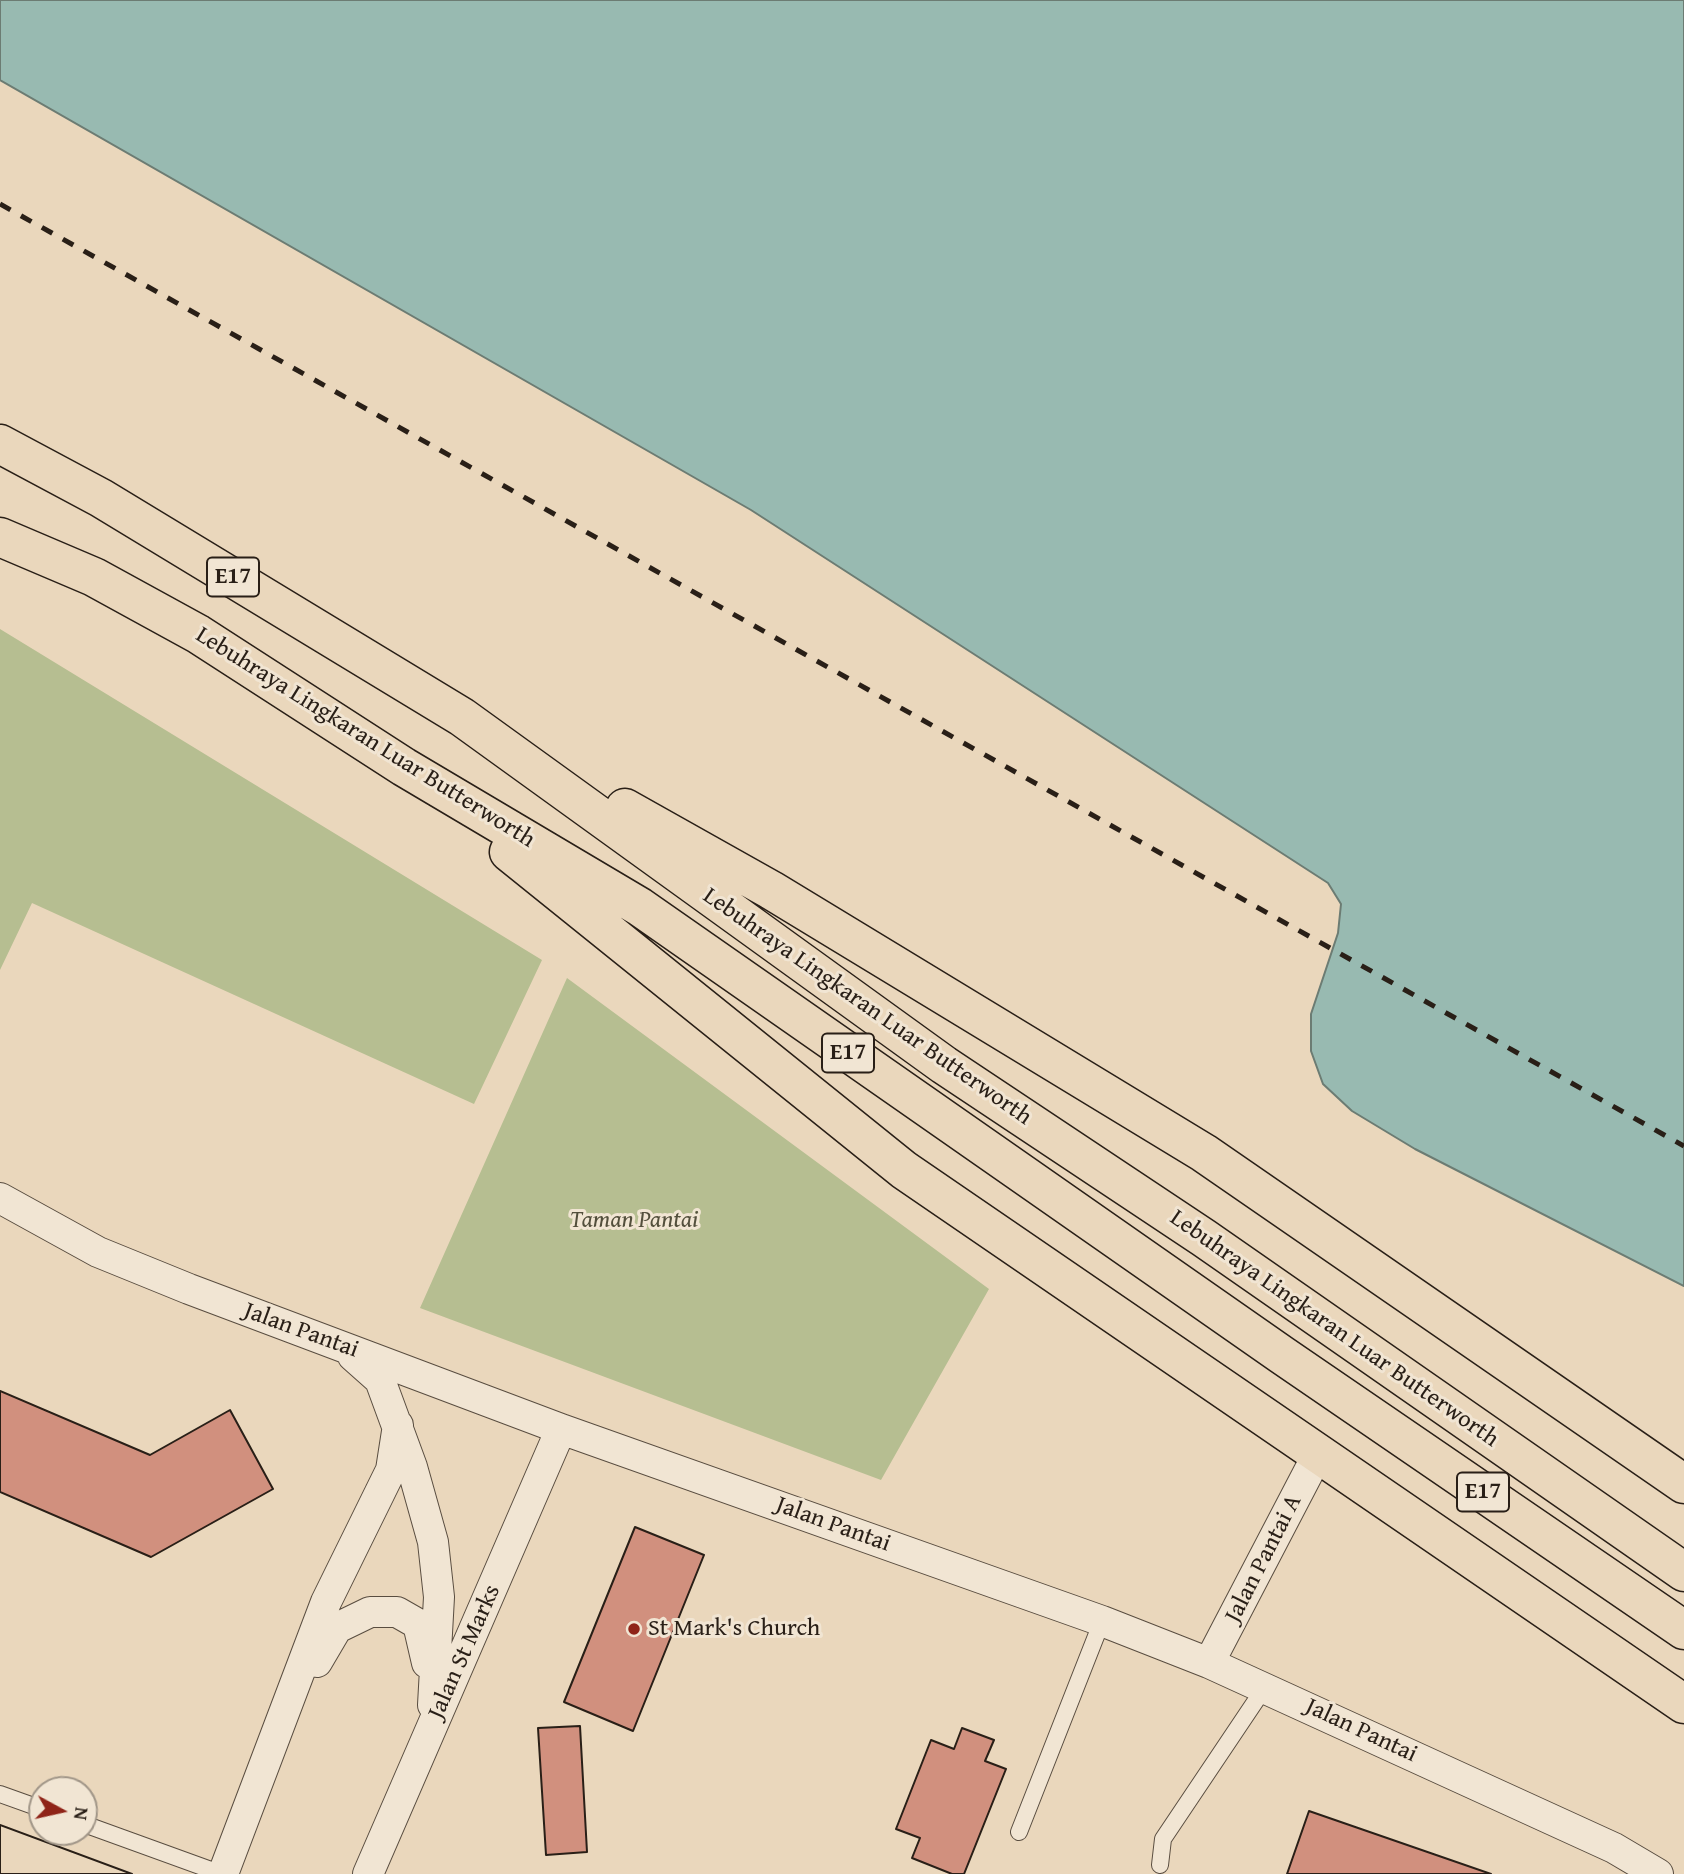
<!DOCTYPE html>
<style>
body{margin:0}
#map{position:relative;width:1684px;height:1874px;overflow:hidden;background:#ead7bc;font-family:"Gentium Book Plus",serif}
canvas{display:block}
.north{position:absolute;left:28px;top:1776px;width:70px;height:70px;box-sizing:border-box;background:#f1e5d3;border:2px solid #a19688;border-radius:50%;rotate:98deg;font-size:19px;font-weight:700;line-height:28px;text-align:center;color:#291f17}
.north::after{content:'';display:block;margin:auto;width:24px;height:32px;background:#8f2418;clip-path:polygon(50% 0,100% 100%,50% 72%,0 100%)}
</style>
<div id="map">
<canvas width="1684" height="1874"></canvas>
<div class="north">N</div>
</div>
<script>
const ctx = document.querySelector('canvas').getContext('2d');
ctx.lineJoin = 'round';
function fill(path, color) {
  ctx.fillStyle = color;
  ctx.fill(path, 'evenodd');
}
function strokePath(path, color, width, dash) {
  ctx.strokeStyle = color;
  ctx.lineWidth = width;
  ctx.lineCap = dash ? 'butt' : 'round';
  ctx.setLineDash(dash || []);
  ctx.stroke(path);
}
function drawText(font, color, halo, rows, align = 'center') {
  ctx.font = font + ' "Gentium Book Plus",serif';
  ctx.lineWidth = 6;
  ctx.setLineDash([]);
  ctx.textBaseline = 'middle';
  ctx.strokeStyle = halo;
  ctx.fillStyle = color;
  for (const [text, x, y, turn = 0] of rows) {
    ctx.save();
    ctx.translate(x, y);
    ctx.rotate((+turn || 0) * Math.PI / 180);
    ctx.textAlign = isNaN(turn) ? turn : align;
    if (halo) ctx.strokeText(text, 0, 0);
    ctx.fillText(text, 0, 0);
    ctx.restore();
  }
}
fill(new Path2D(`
 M 0,629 L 542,960 L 474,1104 L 32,903 L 0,970 Z
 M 567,978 L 989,1289 L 881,1480 L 420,1308 Z`), '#b6be91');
const water = new Path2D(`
 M 0,0 L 1684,0 L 1684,1286 L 1415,1149 L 1352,1111 L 1323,1084 L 1311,1051 L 1311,1014 L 1338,933 L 1341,904 L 1328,883 L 751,510 L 0,80 Z`);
fill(water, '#98bab1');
strokePath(water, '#6c7c73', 2);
const building = new Path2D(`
 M 0,1391 L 150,1455 L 230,1410 L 273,1489 L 151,1557 L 0,1492 Z
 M 635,1527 L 704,1555 L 633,1731 L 564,1702 Z
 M 580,1726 L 587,1852 L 546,1855 L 538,1728 Z
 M 962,1728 L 994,1740 L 985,1761 L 1006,1769 L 964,1874 L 952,1874 L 912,1858 L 920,1838 L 896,1829 L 931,1740 L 954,1749 Z
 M 1309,1811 L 1491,1874 L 1287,1874 Z
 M 0,1825 L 132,1874 L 0,1874 Z
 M 0,1825 L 132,1874 L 0,1874 Z`);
fill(building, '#d1907e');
strokePath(building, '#291f17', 2);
const lane = new Path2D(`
 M 0,1794 L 42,1809
 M 84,1824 L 222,1874
 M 1019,1832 L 1102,1621
 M 1160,1865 L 1163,1839 L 1265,1687`);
const street = new Path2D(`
 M 0,1198 L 98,1252 L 189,1289 L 561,1429 L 1102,1621 L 1209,1663 L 1614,1848 L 1658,1874
 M 353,1356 L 380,1380 L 412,1467 L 433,1542 L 439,1597 L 433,1705
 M 317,1662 L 337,1628 L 370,1612 L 397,1612 L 418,1624 L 427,1663
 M 1209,1663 L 1318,1454
 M 223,1874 L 326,1602 L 391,1470 L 398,1425
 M 368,1874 L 561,1429`);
const highway = new Path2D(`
 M 0,444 L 101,498 L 462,717 L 944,1065 L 1204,1238 L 1684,1572
 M 0,537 L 94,577 L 198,634 L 404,767 L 640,907 L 1282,1355 L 1684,1630
 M 625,808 L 771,890 L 1204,1153 L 1684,1484
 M 509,852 L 904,1170 L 1684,1704`);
strokePath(lane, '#594d40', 18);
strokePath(street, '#594d40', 32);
strokePath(highway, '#291f17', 41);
strokePath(lane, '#f1e5d3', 16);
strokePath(street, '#f1e5d3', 30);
strokePath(highway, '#ead7bc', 38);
strokePath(new Path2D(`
 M 0,204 L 1684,1146`), '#291f17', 5, [12, 12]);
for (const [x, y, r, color] of [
 [634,1629,7,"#8f2418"]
]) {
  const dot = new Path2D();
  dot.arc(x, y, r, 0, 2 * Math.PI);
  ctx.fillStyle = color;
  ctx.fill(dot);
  strokePath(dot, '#f1e5d3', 2.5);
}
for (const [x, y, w] of [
 [233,577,52],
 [848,1053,52],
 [1483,1492,52]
]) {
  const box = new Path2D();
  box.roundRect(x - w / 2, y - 19.5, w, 39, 5);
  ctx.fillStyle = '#f1e5d3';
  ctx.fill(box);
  strokePath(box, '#291f17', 2);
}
drawText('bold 23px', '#291f17', null, [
 ["E17",233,577],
 ["E17",848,1053],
 ["E17",1483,1492]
]);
drawText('24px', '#291f17', '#f1e5d3', [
 ["Lebuhraya Lingkaran Luar Butterworth",365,738,32],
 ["Lebuhraya Lingkaran Luar Butterworth",867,1007,35],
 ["Lebuhraya Lingkaran Luar Butterworth",1334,1329,35],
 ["Jalan Pantai",301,1331,20],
 ["Jalan Pantai",833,1525,20],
 ["Jalan Pantai A",1264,1559,-63],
 ["Jalan St Marks",465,1652,-66],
 ["Jalan Pantai",1361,1731,25]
]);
drawText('italic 24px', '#534f3c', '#f1e5d3', [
 ["Taman Pantai",634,1221]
]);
drawText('24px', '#291f17', '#f1e5d3', [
 ["St Mark's Church",648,1629]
], 'left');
</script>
